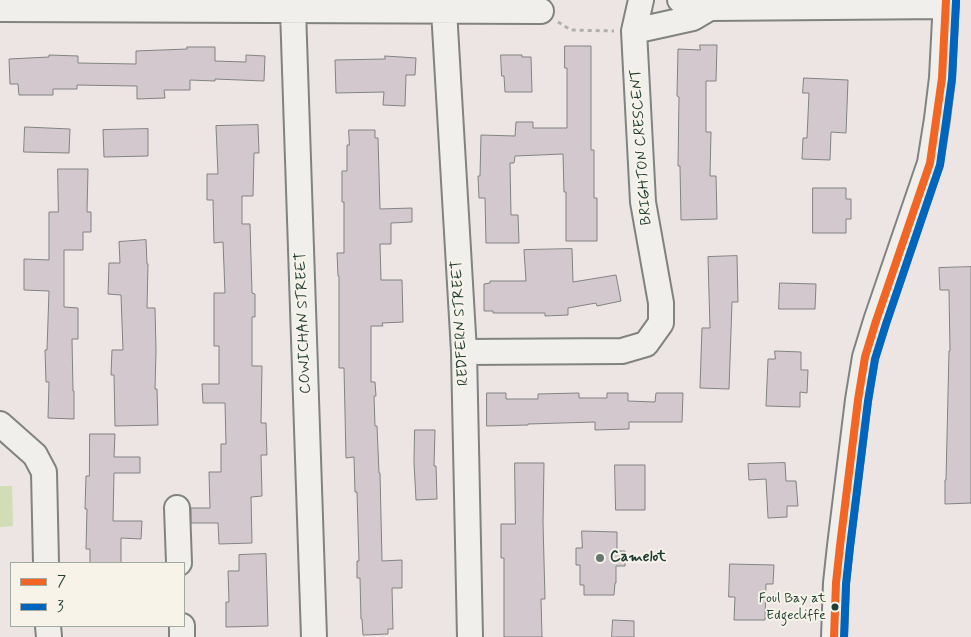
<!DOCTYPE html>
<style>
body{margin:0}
#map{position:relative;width:971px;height:637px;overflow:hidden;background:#ece5e4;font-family:Mynerve,sans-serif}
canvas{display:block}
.legend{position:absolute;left:10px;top:562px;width:175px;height:65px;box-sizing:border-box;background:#f7f3e8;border:1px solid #a1aaa0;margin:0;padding:6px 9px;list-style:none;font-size:15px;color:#1f3d34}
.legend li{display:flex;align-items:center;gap:10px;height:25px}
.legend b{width:25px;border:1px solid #a1aaa0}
</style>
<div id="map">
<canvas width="971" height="637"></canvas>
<ul class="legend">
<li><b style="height:6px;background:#f26522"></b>7</li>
<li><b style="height:6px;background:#0065bd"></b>3</li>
</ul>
</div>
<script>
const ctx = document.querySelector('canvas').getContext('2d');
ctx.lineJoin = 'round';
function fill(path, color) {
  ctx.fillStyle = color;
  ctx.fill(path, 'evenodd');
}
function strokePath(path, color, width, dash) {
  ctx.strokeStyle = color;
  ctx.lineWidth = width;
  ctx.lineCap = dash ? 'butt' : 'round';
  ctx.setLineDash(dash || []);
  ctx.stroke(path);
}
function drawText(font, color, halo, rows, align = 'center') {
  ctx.font = font + ' Mynerve,sans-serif';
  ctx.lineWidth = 4;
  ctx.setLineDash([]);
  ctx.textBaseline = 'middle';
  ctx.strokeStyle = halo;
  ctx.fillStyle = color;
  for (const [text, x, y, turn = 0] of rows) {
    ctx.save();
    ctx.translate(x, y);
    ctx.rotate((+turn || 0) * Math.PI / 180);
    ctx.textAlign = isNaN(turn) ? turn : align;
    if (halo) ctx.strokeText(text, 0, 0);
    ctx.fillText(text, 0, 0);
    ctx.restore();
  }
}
fill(new Path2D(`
 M 0,486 L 12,486 L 13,526 L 0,527 Z`), '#d0ddb5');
const building = new Path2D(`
 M 700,45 L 717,45 L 716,81 L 706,81 L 706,132 L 711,132 L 710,176 L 716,176 L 717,219 L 681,220 L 680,166 L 678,166 L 679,97 L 677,96 L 678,49 L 700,50 Z
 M 565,46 L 591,46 L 591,150 L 594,150 L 594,198 L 597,198 L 597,241 L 566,241 L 566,192 L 564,192 L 563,154 L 515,156 L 514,163 L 510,163 L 511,215 L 518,215 L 519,243 L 486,243 L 485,198 L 479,198 L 478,176 L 480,176 L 481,135 L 515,136 L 516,122 L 533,122 L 533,128 L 567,128 L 567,68 L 565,68 Z
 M 187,47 L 215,47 L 215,61 L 246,62 L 246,55 L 265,56 L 264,81 L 215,79 L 215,81 L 190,80 L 190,90 L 164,90 L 165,98 L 137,99 L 137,86 L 77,85 L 77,89 L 53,89 L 53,95 L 19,95 L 18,84 L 10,84 L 9,59 L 49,57 L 49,55 L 78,56 L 78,63 L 136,64 L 136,51 L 187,49 Z
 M 501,55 L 522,55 L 522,57 L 531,57 L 532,92 L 505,92 L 504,76 L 502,76 Z
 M 385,56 L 416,58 L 415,75 L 406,75 L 405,106 L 383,105 L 384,92 L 336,93 L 335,60 L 385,59 Z
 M 804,78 L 848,80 L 846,133 L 831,132 L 830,160 L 802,159 L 803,138 L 807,138 L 809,93 L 803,93 Z
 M 258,125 L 259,153 L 254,153 L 253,196 L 242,196 L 242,224 L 250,224 L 252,293 L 255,294 L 255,317 L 252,317 L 252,366 L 262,366 L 261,423 L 266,423 L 267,455 L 261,455 L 262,496 L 251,497 L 252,543 L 219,544 L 218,523 L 191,523 L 191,508 L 210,508 L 209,472 L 221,472 L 221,444 L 226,444 L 225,403 L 203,403 L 202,384 L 219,384 L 219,346 L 214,346 L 214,293 L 225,293 L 223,242 L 214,243 L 213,200 L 207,200 L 207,174 L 218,174 L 216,126 Z
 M 25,127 L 70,129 L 69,153 L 24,152 Z
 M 148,129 L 148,156 L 104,157 L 103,130 Z
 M 349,130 L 375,130 L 375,138 L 378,138 L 380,209 L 412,208 L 412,222 L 391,223 L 391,244 L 380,244 L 381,280 L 402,280 L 403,322 L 382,323 L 383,326 L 371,326 L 371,382 L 375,382 L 376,396 L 374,396 L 375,426 L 377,426 L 379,473 L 380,473 L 382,561 L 402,560 L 402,588 L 392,588 L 393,629 L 388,629 L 388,634 L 363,635 L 362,619 L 361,619 L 360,578 L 357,578 L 357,561 L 359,561 L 357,492 L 355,492 L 354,457 L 346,458 L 344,368 L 339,368 L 339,276 L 338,276 L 337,253 L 344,253 L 344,202 L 342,202 L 342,171 L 347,171 L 347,145 L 349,145 Z
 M 58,169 L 88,169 L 87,212 L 91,212 L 91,232 L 83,232 L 83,250 L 64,250 L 64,307 L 78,308 L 78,339 L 72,339 L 73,391 L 74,391 L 74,419 L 48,418 L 49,382 L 46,382 L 45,350 L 47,350 L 49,291 L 24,290 L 24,259 L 49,260 L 49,212 L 58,212 Z
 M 813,188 L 846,188 L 846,199 L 851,199 L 851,219 L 846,219 L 846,233 L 813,233 Z
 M 146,240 L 147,264 L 148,264 L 147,308 L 155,308 L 156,351 L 155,389 L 157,389 L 158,425 L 115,426 L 114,375 L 111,375 L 112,350 L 123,350 L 121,295 L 108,294 L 109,263 L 120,263 L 119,242 Z
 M 572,249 L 573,282 L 616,275 L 621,301 L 597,306 L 596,303 L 568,308 L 568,315 L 545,316 L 545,313 L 493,313 L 493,311 L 484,311 L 484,284 L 490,283 L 490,281 L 526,281 L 524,250 Z
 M 737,256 L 738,302 L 732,302 L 729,389 L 700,388 L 702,328 L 710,328 L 708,257 Z
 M 971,267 L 971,503 L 945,504 L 945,480 L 946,480 L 949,351 L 950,351 L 949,290 L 940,290 L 939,268 Z
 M 780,283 L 816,284 L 815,309 L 779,309 Z
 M 775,351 L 801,352 L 801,370 L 808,370 L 807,393 L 800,392 L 800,407 L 766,406 L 768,359 L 775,359 Z
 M 487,393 L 506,393 L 506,399 L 538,399 L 538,394 L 579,393 L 579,398 L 607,398 L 607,393 L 628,393 L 628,401 L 655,402 L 656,393 L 683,393 L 682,422 L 629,422 L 629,429 L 595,430 L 595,422 L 528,424 L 528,425 L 487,426 Z
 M 415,430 L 435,430 L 434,466 L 436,466 L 437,499 L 416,500 L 414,462 Z
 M 90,434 L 115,434 L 114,457 L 140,457 L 140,473 L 114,473 L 113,521 L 142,521 L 141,539 L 121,538 L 121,563 L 90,563 L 90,549 L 86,549 L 87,509 L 85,509 L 86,476 L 89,476 Z
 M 515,463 L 544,463 L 543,523 L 545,599 L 541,599 L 542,637 L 504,637 L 504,558 L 501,558 L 501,524 L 515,524 Z
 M 785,463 L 786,481 L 796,481 L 798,506 L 787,506 L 787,517 L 768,518 L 766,479 L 749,480 L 748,464 Z
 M 615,465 L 645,465 L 645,510 L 616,510 Z
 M 582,531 L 617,532 L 617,551 L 625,551 L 625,566 L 616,566 L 616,583 L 615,583 L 614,595 L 584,595 L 584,585 L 580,585 L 580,565 L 576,565 L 576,548 L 582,548 Z
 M 266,554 L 268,626 L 226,627 L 226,602 L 229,602 L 228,571 L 239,571 L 239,555 Z
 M 730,564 L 774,565 L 773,584 L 766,584 L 765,620 L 734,620 L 735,597 L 729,597 Z
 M 613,620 L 634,621 L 634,637 L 612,637 Z`);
fill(building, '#d4c8cf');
strokePath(building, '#818381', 1);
const minor = new Path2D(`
 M 680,0 L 693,2 L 710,8 L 946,6
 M 0,9 L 541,11
 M 293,10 L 314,637
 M 444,10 L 464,352 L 470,637
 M 634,31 L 693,18 L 710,8
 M 464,352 L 622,351 L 646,344 L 661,323 L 661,303 L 643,202 L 634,31 L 641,0
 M 0,424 L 35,455 L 44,472 L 46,563
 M 177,508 L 179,563
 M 48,626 L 49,637
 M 182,626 L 182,637
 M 834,637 L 836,583 L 840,546 L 858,400 L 865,357 L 876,321 L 930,163 L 937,119 L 942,78 L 946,0`);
strokePath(minor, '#818381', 28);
strokePath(new Path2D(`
 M 558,22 L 571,30 L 614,31`), '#afb0ad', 3, [4, 4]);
strokePath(minor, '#f1efec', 24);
strokePath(new Path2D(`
 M 834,637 L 836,583 L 840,546 L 858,400 L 865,357 L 876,321 L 930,163 L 942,78 L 946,0`), '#f26522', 8);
strokePath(new Path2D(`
 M 844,637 L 846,584 L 850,547 L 868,401 L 875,359 L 886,324 L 940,165 L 952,79 L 956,1`), '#0065bd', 8);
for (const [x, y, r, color] of [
 [600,558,5,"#677872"],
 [835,607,4.5,"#1f3d34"]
]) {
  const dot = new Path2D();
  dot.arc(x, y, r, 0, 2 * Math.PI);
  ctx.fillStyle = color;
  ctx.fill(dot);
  strokePath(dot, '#f7f3e8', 2);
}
drawText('14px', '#1f3d34', '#f7f3e8', [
 ["Foul Bay at",826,599],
 ["Edgecliffe",826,616]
], 'right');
drawText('15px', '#1f3d34', '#f7f3e8', [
 ["BRIGHTON CRESCENT",642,147,-94],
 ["COWICHAN STREET",304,323,-92],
 ["REDFERN STREET",461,323,-93]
]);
drawText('bold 15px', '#1f3d34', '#f7f3e8', [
 ["Camelot",610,558]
], 'left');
</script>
